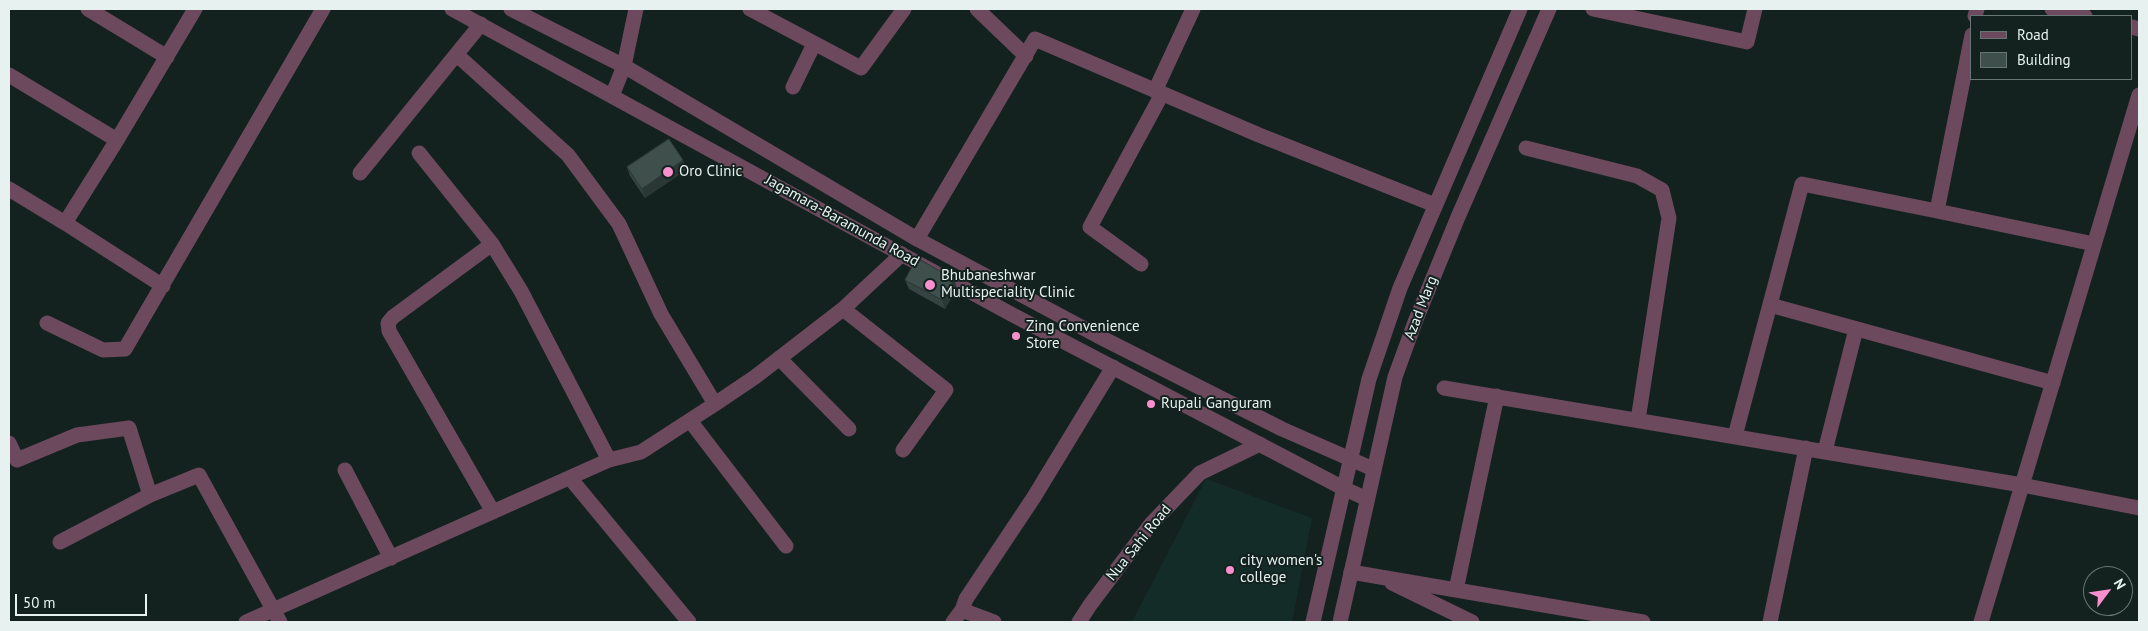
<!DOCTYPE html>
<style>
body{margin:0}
#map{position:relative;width:2148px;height:631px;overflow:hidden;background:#13221f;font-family:"PT Sans",sans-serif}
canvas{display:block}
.frame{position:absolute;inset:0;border:10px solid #e7f1ef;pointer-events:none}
.legend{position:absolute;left:1970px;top:15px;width:162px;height:65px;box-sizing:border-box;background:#13221f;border:1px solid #687572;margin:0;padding:6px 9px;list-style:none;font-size:15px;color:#e7f1ef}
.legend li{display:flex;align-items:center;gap:10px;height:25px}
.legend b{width:25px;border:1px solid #687572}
.north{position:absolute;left:2083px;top:566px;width:50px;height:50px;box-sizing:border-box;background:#13221f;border:1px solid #687572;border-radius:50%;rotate:59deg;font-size:14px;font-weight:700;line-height:20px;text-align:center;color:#e7f1ef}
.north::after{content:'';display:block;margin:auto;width:18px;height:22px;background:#f790cd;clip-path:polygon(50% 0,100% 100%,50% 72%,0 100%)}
.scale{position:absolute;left:15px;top:594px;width:132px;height:22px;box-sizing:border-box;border:2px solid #e7f1ef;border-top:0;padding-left:6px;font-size:15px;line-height:18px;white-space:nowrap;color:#e7f1ef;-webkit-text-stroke:4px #13221f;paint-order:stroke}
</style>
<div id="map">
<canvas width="2148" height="631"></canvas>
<div class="frame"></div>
<ul class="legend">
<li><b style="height:6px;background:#6d495d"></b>Road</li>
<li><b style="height:14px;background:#3e4f4c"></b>Building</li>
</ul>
<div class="north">N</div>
<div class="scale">50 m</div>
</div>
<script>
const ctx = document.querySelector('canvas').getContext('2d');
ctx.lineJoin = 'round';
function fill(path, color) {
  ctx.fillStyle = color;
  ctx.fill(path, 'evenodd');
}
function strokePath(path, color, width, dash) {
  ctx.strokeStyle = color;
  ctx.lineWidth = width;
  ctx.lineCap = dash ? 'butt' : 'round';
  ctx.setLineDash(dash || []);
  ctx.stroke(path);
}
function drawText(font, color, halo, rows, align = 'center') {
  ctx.font = font + ' "PT Sans",sans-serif';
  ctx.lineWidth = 4;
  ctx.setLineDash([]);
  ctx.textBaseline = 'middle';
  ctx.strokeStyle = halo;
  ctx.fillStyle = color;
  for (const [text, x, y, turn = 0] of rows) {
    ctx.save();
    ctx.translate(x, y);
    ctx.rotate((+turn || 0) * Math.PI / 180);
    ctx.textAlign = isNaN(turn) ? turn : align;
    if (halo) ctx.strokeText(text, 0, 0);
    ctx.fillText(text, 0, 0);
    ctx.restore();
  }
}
fill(new Path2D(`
 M 1206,479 L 1312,518 L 1292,622 L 1132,622 Z`), '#142c28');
strokePath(new Path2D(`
 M 88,9 L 167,57
 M 750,9 L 861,68 L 904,9
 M 977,9 L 1026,56
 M 1593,9 L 1747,42 L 1755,9
 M 2052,9 L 2085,16
 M 1975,16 L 1977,9
 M 2132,27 L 2139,29
 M 1972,35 L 1937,211 L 2094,244
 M 9,75 L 117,140
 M 793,87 L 814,44
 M 1155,91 L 1193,9
 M 612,96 L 624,66 L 636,9
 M 1526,148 L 1637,176 L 1662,190 L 1669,218 L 1638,420
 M 419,153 L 492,244 L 521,291 L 609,460
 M 360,173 L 481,24
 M 9,189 L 65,223
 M 917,239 L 1035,39 L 1259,135 L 1435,205
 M 492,244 L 393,317 L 388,323 L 389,331 L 493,512
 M 1141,264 L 1090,227 L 1162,94
 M 163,286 L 65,223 L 117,140 L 195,9
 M 1770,305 L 2053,383
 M 843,309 L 946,390 L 903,450
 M 47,323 L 103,350 L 125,349 L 323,9
 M 779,358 L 849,429
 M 1444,388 L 2022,485 L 2139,508
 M 715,404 L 755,377 L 843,309 L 902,254
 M 691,422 L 786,546
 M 1735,436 L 1802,184 L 1937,211
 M 9,443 L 17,460 L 77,435 L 129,428 L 150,495 L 199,475 L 280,622
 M 1825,451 L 1856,329
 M 345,470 L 391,558
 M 570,478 L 689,622
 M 60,542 L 150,495
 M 1351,572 L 1643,622
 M 1392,583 L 1472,622
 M 1456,590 L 1497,396
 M 962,610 L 966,599 L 1034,497 L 1113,367
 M 246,622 L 609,460 L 641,452 L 715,404 L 661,314 L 619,224 L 568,155 L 457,55
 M 953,622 L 962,610 L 994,622
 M 1079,622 L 1090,605 L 1151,524 L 1200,473 L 1260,444
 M 1770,622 L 1806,448
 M 1981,622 L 2139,95`), '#6d495d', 15);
strokePath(new Path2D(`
 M 452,9 L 1011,314 L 1343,488 L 1367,499
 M 511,9 L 624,66 L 917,239 L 1098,336 L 1282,429 L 1373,469
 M 1313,622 L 1369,379 L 1400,288 L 1520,9
 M 1340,622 L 1395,377 L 1415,322 L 1458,217 L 1549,9`), '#6d495d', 15);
fill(new Path2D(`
 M 683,160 L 686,170 L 645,198 L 630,176 L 627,167 Z
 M 905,280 L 957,288 L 945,309 L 909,289 Z`), '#354441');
fill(new Path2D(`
 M 683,160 L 686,170 L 645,198 L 642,189 Z
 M 954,279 L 957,288 L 945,309 L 942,300 Z`), '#2b3735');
const building = new Path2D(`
 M 669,139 L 683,160 L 642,189 L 627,167 Z
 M 917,258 L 954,279 L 942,300 L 905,280 Z`);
fill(building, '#3e4f4c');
strokePath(building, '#2b3735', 1);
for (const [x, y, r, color] of [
 [668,172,6,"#f790cd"],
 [930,285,6,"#f790cd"],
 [1016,336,5,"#f790cd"],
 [1151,404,5,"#f790cd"],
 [1230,570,5,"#f790cd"]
]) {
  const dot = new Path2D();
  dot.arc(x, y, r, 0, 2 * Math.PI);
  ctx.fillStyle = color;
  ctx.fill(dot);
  strokePath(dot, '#13221f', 2);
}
drawText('15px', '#e7f1ef', '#13221f', [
 ["Oro Clinic",679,172],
 ["Bhubaneshwar",941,276],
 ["Multispeciality Clinic",941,293],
 ["Zing Convenience",1026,327],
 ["Store",1026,344],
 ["Rupali Ganguram",1161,404],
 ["city women's",1240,561],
 ["college",1240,578]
], 'left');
drawText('15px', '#e7f1ef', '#13221f', [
 ["Jagamara-Baramunda Road",842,221,29],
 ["Azad Marg",1421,308,-69],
 ["Nua Sahi Road",1139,543,-51]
]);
</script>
